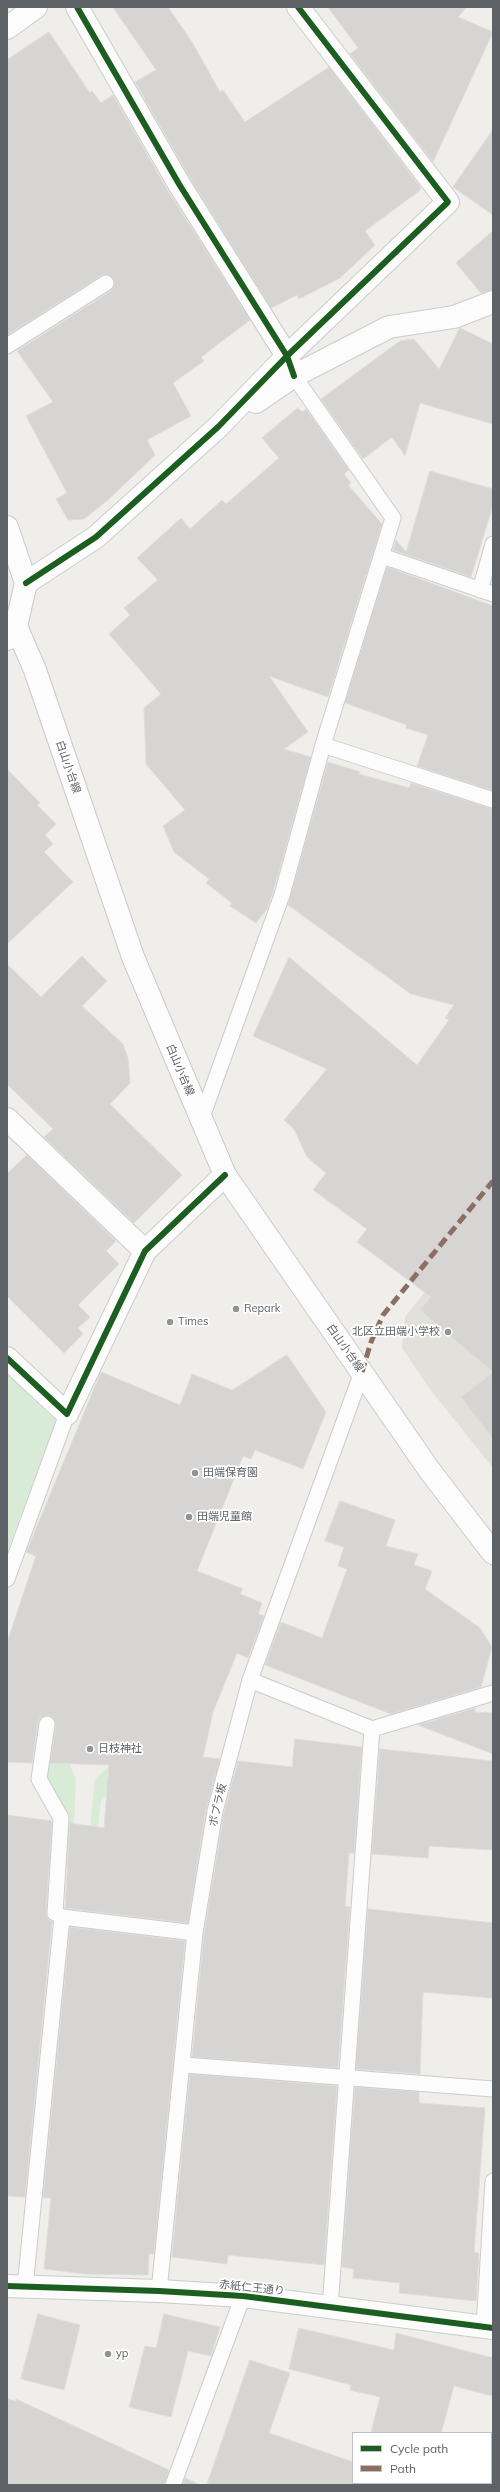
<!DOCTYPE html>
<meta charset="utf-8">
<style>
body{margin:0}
#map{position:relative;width:500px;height:2492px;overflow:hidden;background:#efeeea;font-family:Mulish,sans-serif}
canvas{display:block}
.frame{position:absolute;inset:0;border:8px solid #5f6368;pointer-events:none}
.legend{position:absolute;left:352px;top:2432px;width:140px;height:52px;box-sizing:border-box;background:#fff;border:1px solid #bfc1c3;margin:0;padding:5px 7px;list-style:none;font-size:12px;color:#5f6368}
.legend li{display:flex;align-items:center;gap:8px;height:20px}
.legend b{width:20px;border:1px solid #bfc1c3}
</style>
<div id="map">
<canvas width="500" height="2492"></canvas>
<div class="frame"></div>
<ul class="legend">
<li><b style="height:5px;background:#1b5e20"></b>Cycle path</li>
<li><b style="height:5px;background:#8d6e63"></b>Path</li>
</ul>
</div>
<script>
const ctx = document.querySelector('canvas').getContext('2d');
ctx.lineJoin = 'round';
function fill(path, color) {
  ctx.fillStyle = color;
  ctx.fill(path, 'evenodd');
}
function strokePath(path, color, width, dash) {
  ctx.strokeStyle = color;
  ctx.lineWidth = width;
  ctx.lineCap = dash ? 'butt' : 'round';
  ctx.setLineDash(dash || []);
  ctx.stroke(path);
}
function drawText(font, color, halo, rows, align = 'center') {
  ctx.font = font + ' Mulish,"Noto Sans JP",sans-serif';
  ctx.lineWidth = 3.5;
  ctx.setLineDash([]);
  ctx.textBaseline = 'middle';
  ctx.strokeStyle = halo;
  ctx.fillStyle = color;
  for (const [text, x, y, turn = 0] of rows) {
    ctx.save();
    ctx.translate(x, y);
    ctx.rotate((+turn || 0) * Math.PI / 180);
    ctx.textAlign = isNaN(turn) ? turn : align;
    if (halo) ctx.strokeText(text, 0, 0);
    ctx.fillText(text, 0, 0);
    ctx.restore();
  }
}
fill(new Path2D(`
 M 493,1205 L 493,1468 L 429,1388 L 402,1348 L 405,1317 Z`), '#e2e0da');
fill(new Path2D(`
 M 7,1374 L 56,1421 L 7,1552 Z
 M 62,1693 L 106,1704 L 114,1708 L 110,1740 L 134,1743 L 123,1779 L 101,1801 L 93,1870 L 86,1870 L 95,1779 L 108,1767 L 109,1732 L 71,1730 L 70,1765 L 76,1779 L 72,1868 L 63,1867 L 65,1811 L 46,1778 L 53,1725 Z`), '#d8ebd6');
const building = new Path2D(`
 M 113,7 L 168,7 L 192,42 L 220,92 L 223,90 L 245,122 L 329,67 L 421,188 L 419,191 L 365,231 L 375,245 L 340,278 L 299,299 L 297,295 L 271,308 L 190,178 L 135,82 L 156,70 Z
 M 328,7 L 467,7 L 458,17 L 493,32 L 433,162 L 350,54 L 358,48 Z
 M 49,32 L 90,93 L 92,91 L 101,103 L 113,95 L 168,191 L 250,320 L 201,357 L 204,361 L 173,383 L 191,416 L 147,440 L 155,455 L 109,499 L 84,519 L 68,520 L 56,499 L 67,493 L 26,416 L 53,402 L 17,351 L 111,291 L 115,283 L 110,275 L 102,275 L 7,335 L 7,60 Z
 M 493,130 L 493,215 L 453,187 Z
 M 493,231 L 493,290 L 481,293 L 456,263 Z
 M 460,328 L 493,344 L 493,424 L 420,403 L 405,456 L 392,437 L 363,459 L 321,399 L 400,341 L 414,339 L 439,369 Z
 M 298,408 L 302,412 L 306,409 L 349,470 L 344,474 L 351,483 L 348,485 L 382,524 L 328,697 L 269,676 L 308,732 L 284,749 L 311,757 L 273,892 L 267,909 L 256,923 L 230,906 L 232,903 L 206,883 L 209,879 L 174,852 L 163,826 L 185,810 L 146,764 L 144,708 L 161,694 L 109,634 L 130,615 L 124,608 L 158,580 L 137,558 L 181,518 L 190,529 L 222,500 L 226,504 L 279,458 L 262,438 Z
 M 430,471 L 493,489 L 493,505 L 471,577 L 393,550 L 396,540 L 406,552 Z
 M 387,567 L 493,606 L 493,791 L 417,766 L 428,735 L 406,728 L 407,725 L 345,703 Z
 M 328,762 L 360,772 L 359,774 L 409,788 L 411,783 L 493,809 L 493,1372 L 420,1310 L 431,1297 L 357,1242 L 367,1229 L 313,1190 L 326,1173 L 307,1157 L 294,1129 L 284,1120 L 327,1069 L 253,1036 L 289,957 L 417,1065 L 449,1020 L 445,1018 L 454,1005 L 411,994 L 288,905 Z
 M 7,769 L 40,803 L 37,805 L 56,824 L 45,835 L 53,844 L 44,852 L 73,882 L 7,944 Z
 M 82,956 L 107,981 L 82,1006 L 123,1044 L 128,1058 L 130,1083 L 110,1104 L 182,1175 L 134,1223 L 44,1137 L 53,1129 L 7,1084 L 7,964 L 41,997 Z
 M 27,1155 L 116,1241 L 106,1251 L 119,1264 L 78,1305 L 90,1317 L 78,1328 L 83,1334 L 64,1353 L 7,1296 L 7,1174 Z
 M 287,1355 L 326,1412 L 303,1469 L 255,1450 L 251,1459 L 243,1456 L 197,1571 L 243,1589 L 240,1594 L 262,1603 L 258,1614 L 264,1616 L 248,1658 L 237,1653 L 213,1712 L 203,1757 L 220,1759 L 206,1809 L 188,1923 L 65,1908 L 70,1823 L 104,1828 L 109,1765 L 50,1763 L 56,1725 L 53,1717 L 48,1715 L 40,1718 L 38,1722 L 32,1763 L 7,1762 L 7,1643 L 36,1556 L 26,1552 L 30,1543 L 101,1372 L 180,1405 L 192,1374 L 232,1390 Z
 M 493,1373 L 493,1439 L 461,1397 Z
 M 340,1501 L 395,1520 L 386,1546 L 418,1554 L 414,1565 L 432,1571 L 425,1589 L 480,1628 L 492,1647 L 481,1687 L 391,1714 L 265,1665 L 281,1622 L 322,1638 L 347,1569 L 338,1566 L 344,1547 L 325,1541 Z
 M 476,1708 L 474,1712 L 493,1713 L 493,1754 L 418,1725 Z
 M 295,1739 L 362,1747 L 354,1853 L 349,1853 L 345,1906 L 350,1907 L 338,2068 L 192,2057 L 204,1934 L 224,1813 L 238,1761 L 292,1767 Z
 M 380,1749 L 493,1761 L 493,1850 L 429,1846 L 428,1858 L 372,1854 Z
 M 7,1815 L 52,1821 L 46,1912 L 47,1918 L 52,1922 L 25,2197 L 7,2196 Z
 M 368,1909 L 493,1923 L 493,1998 L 423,1992 L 420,2074 L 356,2069 Z
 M 70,1927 L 185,1941 L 154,2254 L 149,2254 L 148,2275 L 86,2274 L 44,2269 L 51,2198 L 43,2198 Z
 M 190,2074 L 337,2086 L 324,2265 L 228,2255 L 227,2264 L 172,2257 Z
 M 355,2087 L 419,2092 L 419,2103 L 485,2108 L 474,2252 L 479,2253 L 476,2301 L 399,2293 L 400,2283 L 353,2278 L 354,2269 L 342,2267 Z
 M 38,2314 L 80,2325 L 64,2390 L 21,2379 Z
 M 164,2314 L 220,2327 L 211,2356 L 188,2351 L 171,2417 L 129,2407 L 145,2346 L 156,2348 Z
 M 299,2328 L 394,2350 L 396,2333 L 493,2358 L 493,2396 L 454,2386 L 441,2433 L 371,2433 L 380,2397 L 350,2390 L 351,2385 L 289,2369 Z
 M 250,2360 L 290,2373 L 269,2433 L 353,2462 L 353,2483 L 407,2483 L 406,2485 L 207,2485 Z
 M 7,2398 L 16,2402 L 16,2399 L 169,2470 L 164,2485 L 7,2485 Z
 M 185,2478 L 200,2485 L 183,2485 Z`);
fill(building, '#d6d5d3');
strokePath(building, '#deddd9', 1);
const service = new Path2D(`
 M 7,346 L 106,283
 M 382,556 L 493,594
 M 480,590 L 493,544
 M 323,745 L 493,800
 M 201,1120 L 282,895 L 323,745 L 393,518 L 294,376
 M 7,1579 L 67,1414
 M 250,1680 L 372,1729 L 493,1693
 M 47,1724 L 39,1779 L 61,1818 L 55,1913 L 62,1917 L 195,1933
 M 184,2065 L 493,2089
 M 25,2287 L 62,1917
 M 159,2291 L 195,1933 L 215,1811 L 250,1680 L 362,1372
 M 330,2308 L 372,1729
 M 484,2327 L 493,2181
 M 491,2467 L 493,2461
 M 173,2485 L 243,2296
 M 485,2485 L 486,2483`);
const minor = new Path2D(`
 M 77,7 L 179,184 L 287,356 L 294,376
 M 7,28 L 36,7
 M 256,402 L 294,376 L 389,327 L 454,317 L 493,302
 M 26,583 L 96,537 L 218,427 L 287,356 L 448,202 L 298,7
 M 7,1119 L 145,1251
 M 7,1358 L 67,1414 L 145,1251 L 225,1175`);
const tertiary = new Path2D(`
 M 7,639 L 16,626
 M 7,2286 L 159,2291 L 243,2296 L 493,2328`);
const secondary = new Path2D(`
 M 7,527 L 26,583 L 16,626 L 35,670 L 133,957 L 225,1175 L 430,1471 L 493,1553`);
strokePath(service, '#cbcccc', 17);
strokePath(minor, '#cbcccc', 24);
strokePath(tertiary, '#cbcccc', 24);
strokePath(secondary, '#cacacb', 24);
strokePath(service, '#fdfcfc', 15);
strokePath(minor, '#fdfcfc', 22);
strokePath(tertiary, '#fdfcfc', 22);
strokePath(secondary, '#fdfcfc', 22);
strokePath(new Path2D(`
 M 362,1372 L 371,1342 L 383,1315 L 493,1181`), '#8d6e63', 5, [10, 5]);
strokePath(new Path2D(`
 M 77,7 L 179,184 L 287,356 L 294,376
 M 26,583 L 96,537 L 218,427 L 287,356 L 448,202 L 298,7
 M 7,1358 L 67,1414 L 145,1251 L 225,1175
 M 7,2286 L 159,2291 L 243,2296 L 493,2328`), '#1b5e20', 6);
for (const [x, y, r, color] of [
 [236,1309,4,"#919496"],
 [170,1322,4,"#919496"],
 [448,1332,4,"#919496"],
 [195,1473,4,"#919496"],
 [189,1517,4,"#919496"],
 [90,1749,4,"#919496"],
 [108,2354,4,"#919496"]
]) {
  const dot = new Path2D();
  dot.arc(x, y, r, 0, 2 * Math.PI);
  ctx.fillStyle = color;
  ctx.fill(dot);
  strokePath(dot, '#fff', 1.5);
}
drawText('11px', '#5f6368', '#fff', [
 ["白山小台線",68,767,71],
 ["白山小台線",180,1070,67],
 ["白山小台線",345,1348,55],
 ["ポプラ坂",218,1805,-77],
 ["赤紙仁王通り",252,2288,6]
]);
drawText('11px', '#5f6368', '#fff', [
 ["Repark",244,1309],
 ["Times",178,1322],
 ["北区立田端小学校",440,1332,"right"],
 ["田端保育園",203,1473],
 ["田端児童館",197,1517],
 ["日枝神社",98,1749],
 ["yp",116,2354]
], 'left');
</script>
